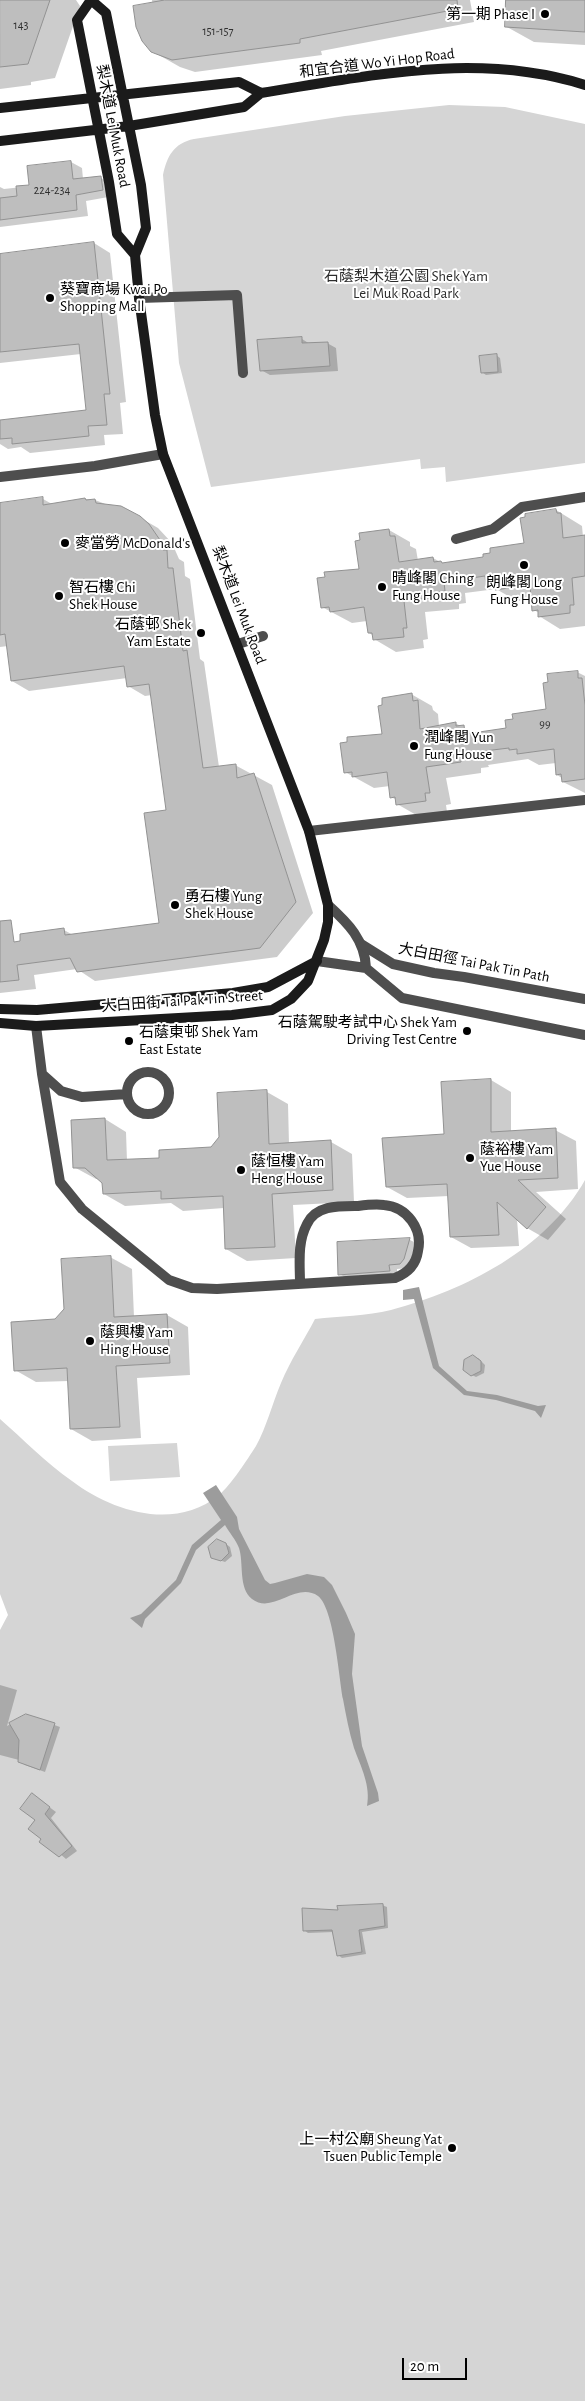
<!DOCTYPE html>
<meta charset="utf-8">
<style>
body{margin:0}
#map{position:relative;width:585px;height:2401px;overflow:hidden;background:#fff;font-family:"Alegreya Sans",sans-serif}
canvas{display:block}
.scale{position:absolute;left:402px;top:2358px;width:65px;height:22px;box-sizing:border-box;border:2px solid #000;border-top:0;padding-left:6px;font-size:15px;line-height:18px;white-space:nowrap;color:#000;-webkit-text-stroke:4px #fff;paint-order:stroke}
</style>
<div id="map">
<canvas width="585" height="2401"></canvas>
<div class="scale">20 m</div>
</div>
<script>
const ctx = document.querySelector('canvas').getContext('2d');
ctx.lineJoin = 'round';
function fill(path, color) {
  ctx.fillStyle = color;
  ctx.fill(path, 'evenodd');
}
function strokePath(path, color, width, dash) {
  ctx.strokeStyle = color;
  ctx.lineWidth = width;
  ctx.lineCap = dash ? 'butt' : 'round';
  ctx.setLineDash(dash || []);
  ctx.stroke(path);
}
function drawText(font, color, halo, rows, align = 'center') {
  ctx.font = font + ' "Alegreya Sans","Noto Sans TC",sans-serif';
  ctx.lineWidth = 4;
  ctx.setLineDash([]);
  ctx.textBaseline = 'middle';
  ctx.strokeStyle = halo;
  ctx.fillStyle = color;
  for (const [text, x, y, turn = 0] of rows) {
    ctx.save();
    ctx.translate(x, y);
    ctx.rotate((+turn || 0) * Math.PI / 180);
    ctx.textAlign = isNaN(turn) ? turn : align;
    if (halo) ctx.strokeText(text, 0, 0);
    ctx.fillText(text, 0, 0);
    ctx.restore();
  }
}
fill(new Path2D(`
 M 449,105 L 505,107 L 585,124 L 585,463 L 446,482 L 445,467 L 421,469 L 420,459 L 211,487 L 179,363 L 163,175 C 167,156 174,143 194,139 L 345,116 Z
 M 585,1180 L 585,2401 L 0,2401 L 0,1630 L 8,1615 L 0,1594 L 0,1419 C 23,1439 46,1463 72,1481 C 113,1512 175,1531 219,1495 C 231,1485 247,1460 256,1446 C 267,1426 272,1404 281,1383 C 290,1361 304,1340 315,1319 C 339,1316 367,1316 391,1310 C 466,1290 546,1249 585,1180 Z
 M 177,1443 L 180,1477 L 110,1481 L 108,1446 Z`), '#d5d5d5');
fill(new Path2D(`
 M 419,1287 L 439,1366 L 467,1391 L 497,1395 L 538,1406 L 546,1405 L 541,1418 L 535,1411 L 496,1400 L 464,1395 L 433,1368 L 414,1299 L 403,1300 L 403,1290 Z
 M 216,1485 L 237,1517 L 239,1529 L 265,1580 L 270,1584 L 275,1583 L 307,1574 L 324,1577 L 332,1585 L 346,1613 L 355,1634 L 352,1674 L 362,1746 L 378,1793 L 379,1801 L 367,1806 C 371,1786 361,1767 354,1748 C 349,1732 346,1715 343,1699 C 339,1678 334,1608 318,1596 C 296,1581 273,1615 252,1599 C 238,1588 244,1563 239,1548 C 236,1540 229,1532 225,1525 L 196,1550 L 181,1583 L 145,1619 L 142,1628 L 130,1618 L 141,1614 L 176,1580 L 192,1545 L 221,1520 L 203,1493 Z`), '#9c9c9c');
fill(new Path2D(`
 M 0,0 L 76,0 L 80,6 L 55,78 L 31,82 L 31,85 L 0,89 Z
 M 152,0 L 470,0 L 474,22 L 321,51 L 322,55 L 195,72 L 180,67 L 157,54 Z
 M 508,0 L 585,0 L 585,45 L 534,42 L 507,27 Z
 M 71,162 L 82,168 L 83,179 L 101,178 L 112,184 L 114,196 L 86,201 L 88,216 L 0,227 L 0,187 L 4,189 L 31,186 Z
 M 94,243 L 110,253 L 126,402 L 120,403 L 123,434 L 104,435 L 105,445 L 30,453 L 21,447 L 8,449 L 0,444 L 0,421 L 87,411 L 81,354 L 0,363 L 0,255 Z
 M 302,339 L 310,344 L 327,343 L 336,348 L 338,371 L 270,375 L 261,370 Z
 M 496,355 L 500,358 L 502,373 L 486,375 L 482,372 Z
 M 43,499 L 52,504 L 85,499 L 95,500 L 139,517 L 158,528 L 172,543 L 179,559 L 184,562 L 185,576 L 190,579 L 200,659 L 204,662 L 219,767 L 235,765 L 272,785 L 313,913 L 277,957 L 95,981 L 77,969 L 34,975 L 36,989 L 0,993 L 0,945 L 22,942 L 64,930 L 73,935 L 160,924 L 167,811 L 152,695 L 145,696 L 128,686 L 127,678 L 29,691 L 12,681 L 8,646 L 0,647 L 0,505 Z
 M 556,510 L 582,526 L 583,537 L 585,536 L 585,626 L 560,629 L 539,616 L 539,613 L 534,610 L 533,599 L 517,601 L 496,589 L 465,593 L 466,603 L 459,604 L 459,609 L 425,612 L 428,639 L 423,640 L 424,648 L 396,652 L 374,639 L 374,636 L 369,633 L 367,621 L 352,623 L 322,607 L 361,570 L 389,530 L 410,542 L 410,546 L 416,549 L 418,561 L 433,558 L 444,564 L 484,558 L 525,544 Z
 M 577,672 L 585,676 L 585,793 L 563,782 L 562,778 L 557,775 L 556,763 L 539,765 L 528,759 L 488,765 L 489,767 L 481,768 L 481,773 L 446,778 L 451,804 L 446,805 L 447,812 L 418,816 L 397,804 L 397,800 L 391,797 L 390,786 L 374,788 L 345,772 L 383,736 L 411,694 L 432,706 L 433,710 L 438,714 L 439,726 L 455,723 L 476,734 L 508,729 L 547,710 Z
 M 491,1080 L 511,1092 L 511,1132 L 555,1130 L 576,1141 L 578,1189 L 536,1192 L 566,1219 L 548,1240 L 527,1228 L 517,1219 L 519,1246 L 471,1248 L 451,1237 L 449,1196 L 407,1198 L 387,1187 L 446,1135 Z
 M 267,1092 L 288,1104 L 289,1144 L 331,1142 L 352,1154 L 354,1202 L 293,1205 L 296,1258 L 247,1261 L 226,1249 L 224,1208 L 183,1211 L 171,1203 L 125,1206 L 104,1194 L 103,1182 L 100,1179 L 96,1179 L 74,1167 L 105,1119 L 126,1132 L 127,1161 L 160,1160 L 211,1148 Z
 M 410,1240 L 418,1244 L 409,1268 L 397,1269 L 397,1275 L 347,1278 L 339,1274 L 338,1243 Z
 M 110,1257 L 132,1269 L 134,1317 L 167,1315 L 188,1327 L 190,1375 L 137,1378 L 141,1438 L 92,1441 L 71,1429 L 69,1381 L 36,1382 L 15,1370 Z
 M 478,1358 L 485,1365 L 484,1373 L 476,1377 L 472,1375 Z
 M 226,1544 L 230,1547 L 232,1556 L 225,1562 L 216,1559 Z
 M 0,1685 L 17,1690 L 7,1726 L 26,1715 L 60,1727 L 45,1772 L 25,1765 L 19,1760 L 0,1755 Z
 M 33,1795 L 56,1812 L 51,1818 L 77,1851 L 66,1859 L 43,1839 Z
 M 382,1905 L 387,1907 L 388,1928 L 362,1932 L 366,1954 L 342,1958 L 338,1955 L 334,1932 L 308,1933 L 304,1930 L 339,1911 Z`), '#0003');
const building = new Path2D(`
 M 0,0 L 50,0 L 28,64 L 0,67 Z
 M 165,0 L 457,0 L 458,9 L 300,39 L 300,43 L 172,60 L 151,52 L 142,41 L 136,27 L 133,6 Z
 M 506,0 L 585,0 L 585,32 L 505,27 Z
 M 71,161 L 73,179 L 101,176 L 103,190 L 76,195 L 77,210 L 0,220 L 0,198 L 17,196 L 16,186 L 29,185 L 27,166 Z
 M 94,242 L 110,394 L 104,394 L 107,425 L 88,426 L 89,436 L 12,444 L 12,438 L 0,439 L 0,420 L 86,410 L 79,344 L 0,352 L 0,254 Z
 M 302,337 L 302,343 L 328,342 L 330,366 L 260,371 L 257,340 Z
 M 497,354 L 498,372 L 481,373 L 479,356 Z
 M 43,497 L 43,505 L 85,498 L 86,500 L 95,499 L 96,503 L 121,506 L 140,516 L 149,524 L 160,540 L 163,550 L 167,550 L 168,568 L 173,568 L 183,651 L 187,650 L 203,768 L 236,764 L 237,778 L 254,773 L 296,902 L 260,948 L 77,972 L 70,958 L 17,965 L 19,980 L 0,982 L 0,921 L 11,920 L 14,942 L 20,941 L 20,934 L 64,928 L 65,935 L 159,923 L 144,813 L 166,810 L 149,684 L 127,687 L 124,666 L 11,681 L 5,634 L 0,635 L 0,503 Z
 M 556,509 L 557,513 L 561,513 L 563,538 L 585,535 L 585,576 L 572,578 L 574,605 L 570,605 L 570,613 L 538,617 L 538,610 L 532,611 L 530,585 L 495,590 L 495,584 L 486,585 L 485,576 L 444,582 L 445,591 L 438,592 L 439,597 L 404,601 L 407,628 L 403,628 L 404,637 L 373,640 L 372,633 L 368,633 L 364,607 L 330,612 L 329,607 L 321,608 L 317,578 L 325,577 L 324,572 L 359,569 L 355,541 L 360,540 L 359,533 L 389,529 L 390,536 L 395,536 L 399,562 L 433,557 L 434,562 L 441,561 L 442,563 L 483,557 L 483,554 L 490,553 L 490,548 L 524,543 L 520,518 L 525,517 L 525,514 Z
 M 578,671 L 578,678 L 582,678 L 585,705 L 585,779 L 562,782 L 561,774 L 556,775 L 554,749 L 517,754 L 517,749 L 509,750 L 509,748 L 468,753 L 469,756 L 461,757 L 461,762 L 426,767 L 430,793 L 425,793 L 426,801 L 396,805 L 395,797 L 390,798 L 387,772 L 352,777 L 352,772 L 344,773 L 340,743 L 347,742 L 347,737 L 382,734 L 378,706 L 382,705 L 382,698 L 412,693 L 413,701 L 418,700 L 420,729 L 456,722 L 456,726 L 464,725 L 465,734 L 486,731 L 506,728 L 505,720 L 513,719 L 512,714 L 546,709 L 543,683 L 548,682 L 547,674 Z
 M 491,1079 L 491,1132 L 556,1128 L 558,1178 L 518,1180 L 546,1207 L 527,1229 L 497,1202 L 499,1235 L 450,1237 L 447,1184 L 386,1187 L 382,1138 L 444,1134 L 441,1082 Z
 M 267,1090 L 269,1144 L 331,1140 L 333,1190 L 272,1194 L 275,1247 L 225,1249 L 223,1196 L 161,1199 L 161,1191 L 103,1194 L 102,1183 L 85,1168 L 73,1168 L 71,1120 L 105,1118 L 107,1160 L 159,1158 L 159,1150 L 211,1147 L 219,1137 L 217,1093 Z
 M 410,1238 L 404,1259 L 400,1264 L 389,1265 L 390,1271 L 338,1275 L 337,1242 Z
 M 111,1256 L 114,1317 L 167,1314 L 170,1363 L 116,1366 L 120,1427 L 70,1429 L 67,1368 L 14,1371 L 11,1322 L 55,1319 L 64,1309 L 61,1259 Z
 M 473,1355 L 481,1361 L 481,1371 L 471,1376 L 463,1370 L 464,1360 Z
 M 217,1539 L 226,1543 L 229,1553 L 221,1561 L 211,1558 L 208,1547 Z
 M 26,1714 L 55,1723 L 40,1770 L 18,1762 L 19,1740 L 9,1723 Z
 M 32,1793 L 50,1807 L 45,1814 L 72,1846 L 59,1857 L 39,1842 L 41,1839 L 28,1829 L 35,1820 L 20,1809 Z
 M 383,1904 L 385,1926 L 359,1930 L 362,1952 L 337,1956 L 332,1930 L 303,1931 L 302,1908 L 338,1910 L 337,1906 Z`);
fill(building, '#bebebe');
strokePath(building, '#929292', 1);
strokePath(new Path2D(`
 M 139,298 L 237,295 L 243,373
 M 456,539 L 493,529 L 522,507 L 585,497
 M 238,644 L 263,636
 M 309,831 L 585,800
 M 328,905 C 348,923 365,940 366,968
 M 317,961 L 366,968
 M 366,968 L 402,998 L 585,1035
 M 36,1026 L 42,1074 L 61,1091 L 82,1097 L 127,1094
 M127 1093a21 21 0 1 1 42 0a21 21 0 1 1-42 0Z
 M 42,1074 L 60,1182 L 82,1209 L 169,1280 L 192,1288 L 217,1289 L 395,1278 C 408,1273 416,1265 418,1251 C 423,1229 407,1207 384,1205 C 376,1204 366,1205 358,1206 C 339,1206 316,1205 307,1224 C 297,1243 300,1264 300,1284`), '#4e4e4e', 10);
strokePath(new Path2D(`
 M 0,477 L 95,466 L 163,454
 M 361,944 L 393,964 L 434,973 L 464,977 L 585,999`), '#4e4e4e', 10);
strokePath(new Path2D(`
 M 91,0 L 77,20 L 109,182 L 117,234 L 135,255
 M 0,108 L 239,82 L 261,93
 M 0,141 L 129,126 L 244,107 L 261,93 C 369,76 477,51 585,85
 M 0,1009 L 37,1010 L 233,993 L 268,987 L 317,961
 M 0,1023 L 36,1026 L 232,1015 L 272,1010 L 291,999 L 308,981 L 324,940 L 328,922 L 328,905 L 309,831 L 163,454 L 155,415 L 139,298 L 135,255 L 146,228 L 141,185 L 106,13 L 91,0`), '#1b1b1b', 10);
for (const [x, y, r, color] of [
 [545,14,5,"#000"],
 [50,298,5,"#000"],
 [65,543,5,"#000"],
 [524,565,5,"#000"],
 [382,587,5,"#000"],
 [59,596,5,"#000"],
 [201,633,5,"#000"],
 [414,746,5,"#000"],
 [175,905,5,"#000"],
 [467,1031,5,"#000"],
 [129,1041,5,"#000"],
 [470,1158,5,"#000"],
 [241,1170,5,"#000"],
 [90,1341,5,"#000"],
 [452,2148,5,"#000"]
]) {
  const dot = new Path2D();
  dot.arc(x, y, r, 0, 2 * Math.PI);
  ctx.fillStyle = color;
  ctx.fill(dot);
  strokePath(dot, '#fff', 2);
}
drawText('12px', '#303030', null, [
 ["143",21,25],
 ["151-157",218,31],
 ["224-234",52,190],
 ["99",545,724]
]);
drawText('15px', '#000', '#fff', [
 ["第一期 Phase I",535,14,"right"],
 ["葵寶商場 Kwai Po",60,289],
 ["Shopping Mall",60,306],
 ["麥當勞 McDonald's",75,543],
 ["晴峰閣 Ching",392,578],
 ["Fung House",392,595],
 ["朗峰閣 Long",524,582,"center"],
 ["Fung House",524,599,"center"],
 ["智石樓 Chi",69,587],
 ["Shek House",69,604],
 ["石蔭邨 Shek",191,624,"right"],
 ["Yam Estate",191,641,"right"],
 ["潤峰閣 Yun",424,737],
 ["Fung House",424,754],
 ["勇石樓 Yung",185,896],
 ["Shek House",185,913],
 ["石蔭駕駛考試中心 Shek Yam",457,1022,"right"],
 ["Driving Test Centre",457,1039,"right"],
 ["石蔭東邨 Shek Yam",139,1032],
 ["East Estate",139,1049],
 ["蔭裕樓 Yam",480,1149],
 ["Yue House",480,1166],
 ["蔭恒樓 Yam",251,1161],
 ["Heng House",251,1178],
 ["蔭興樓 Yam",100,1332],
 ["Hing House",100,1349],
 ["上一村公廟 Sheung Yat",442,2139,"right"],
 ["Tsuen Public Temple",442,2156,"right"]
], 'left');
drawText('15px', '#000', '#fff', [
 ["和宜合道 Wo Yi Hop Road",377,63,-7],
 ["梨木道 Lei Muk Road",113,126,79],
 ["梨木道 Lei Muk Road",239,605,69],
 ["大白田徑 Tai Pak Tin Path",474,963,11],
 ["大白田街 Tai Pak Tin Street",182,1001,-4]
]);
drawText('15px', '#2c2c2c', '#fff', [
 ["石蔭梨木道公園 Shek Yam",406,276],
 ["Lei Muk Road Park",406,293]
]);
</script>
